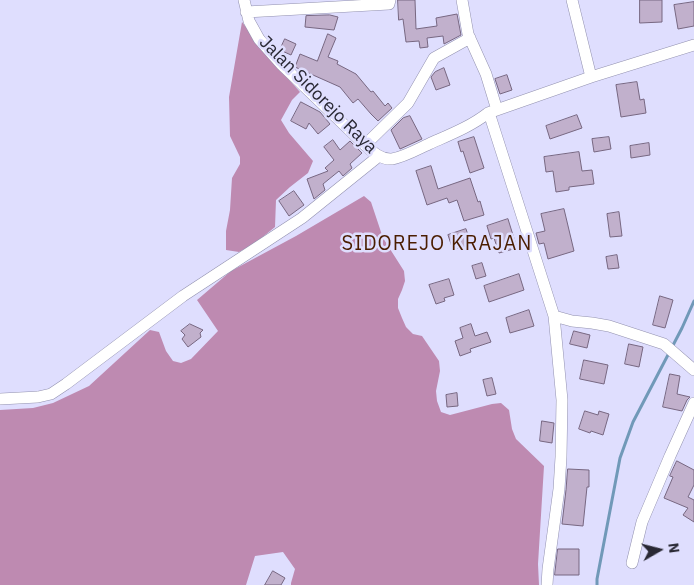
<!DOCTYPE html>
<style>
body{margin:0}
#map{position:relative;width:694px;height:585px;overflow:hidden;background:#dfdefe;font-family:"IBM Plex Sans",sans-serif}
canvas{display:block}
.north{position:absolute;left:634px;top:525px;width:50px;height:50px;-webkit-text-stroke:4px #dfdefe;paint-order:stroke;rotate:82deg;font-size:14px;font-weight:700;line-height:20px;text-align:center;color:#292834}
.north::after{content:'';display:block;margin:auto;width:18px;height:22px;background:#292834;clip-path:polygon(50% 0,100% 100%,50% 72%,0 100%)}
</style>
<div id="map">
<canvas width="694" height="585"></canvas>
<div class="north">N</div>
</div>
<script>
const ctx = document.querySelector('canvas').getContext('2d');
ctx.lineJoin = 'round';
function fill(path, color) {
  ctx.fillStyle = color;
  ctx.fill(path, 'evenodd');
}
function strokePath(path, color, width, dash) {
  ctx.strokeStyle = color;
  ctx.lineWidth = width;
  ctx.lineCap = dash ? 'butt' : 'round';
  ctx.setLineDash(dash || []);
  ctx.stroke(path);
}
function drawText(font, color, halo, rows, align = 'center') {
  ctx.font = font + ' "IBM Plex Sans",sans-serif';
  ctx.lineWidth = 5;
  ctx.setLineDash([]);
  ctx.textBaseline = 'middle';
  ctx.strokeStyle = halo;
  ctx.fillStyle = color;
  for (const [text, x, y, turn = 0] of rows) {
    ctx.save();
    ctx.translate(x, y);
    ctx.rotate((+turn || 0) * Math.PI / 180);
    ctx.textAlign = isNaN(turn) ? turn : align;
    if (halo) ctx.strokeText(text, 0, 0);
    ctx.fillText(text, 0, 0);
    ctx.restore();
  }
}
fill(new Path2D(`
 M 242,22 L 270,58 L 300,92 L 292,100 L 281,120 L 289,133 L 313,161 L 308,173 L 290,187 L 276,200 L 275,227 L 254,244 L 239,252 L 226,250 L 226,231 L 230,210 L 232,178 L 240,164 L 240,157 L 230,136 L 229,97 Z
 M 364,196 L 371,202 L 383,238 L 404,271 L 405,281 L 402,290 L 398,299 L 398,308 L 402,318 L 406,327 L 413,334 L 422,336 L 439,361 L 440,371 L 436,391 L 437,401 L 441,412 L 450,415 L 492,404 L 501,403 L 509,410 L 512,429 L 516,439 L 544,466 L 538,564 L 539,585 L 291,585 L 291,583 L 295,569 L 283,552 L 255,556 L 246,585 L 0,585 L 0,410 L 33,408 L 53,403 L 89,386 L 150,330 L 159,332 L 166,351 L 173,361 L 181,363 L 191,359 L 218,331 L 197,300 L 231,271 L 296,236 Z`), '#be8ab1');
strokePath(new Path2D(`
 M 597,585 L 597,579 L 620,458 L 633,422 L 682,328 L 694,301`), '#7199b8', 3);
const building = new Path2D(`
 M 398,0 L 415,0 L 416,29 L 437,26 L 436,18 L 457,14 L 461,35 L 444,44 L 443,36 L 427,38 L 428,47 L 420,48 L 419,41 L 406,42 L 403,19 L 399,20 Z
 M 640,0 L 662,0 L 662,22 L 640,23 Z
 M 694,2 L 694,26 L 678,29 L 674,5 Z
 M 330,15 L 338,17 L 334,30 L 305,27 L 306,16 Z
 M 328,34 L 336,38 L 328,57 L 338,61 L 337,64 L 356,74 L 371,92 L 373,91 L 385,106 L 388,103 L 392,108 L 378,121 L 371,114 L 358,99 L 353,103 L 340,87 L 295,67 L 300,54 L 317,61 Z
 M 285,39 L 296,44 L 291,55 L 280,50 Z
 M 444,68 L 450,85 L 436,90 L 431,77 L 435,72 Z
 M 507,75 L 512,90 L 500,94 L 495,79 Z
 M 637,82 L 640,100 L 644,99 L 646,113 L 621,117 L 616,85 Z
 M 301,102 L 320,112 L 330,124 L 318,134 L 309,123 L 306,129 L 291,121 Z
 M 577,115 L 582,128 L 550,139 L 546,126 Z
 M 410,116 L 422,139 L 400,149 L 391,130 L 403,118 Z
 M 474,137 L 484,168 L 470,173 L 463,151 L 461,152 L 458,142 Z
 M 609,137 L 611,149 L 594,152 L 592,139 Z
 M 333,140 L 340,150 L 350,141 L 362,153 L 350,164 L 352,168 L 343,176 L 339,171 L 323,184 L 325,190 L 314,199 L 307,179 L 328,171 L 325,168 L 334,160 L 324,147 Z
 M 649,143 L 650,155 L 631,158 L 630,146 Z
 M 579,152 L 582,171 L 592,170 L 594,184 L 569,187 L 569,190 L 556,192 L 553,171 L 546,172 L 544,157 Z
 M 431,166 L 438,189 L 470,178 L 478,202 L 480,201 L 484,215 L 464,221 L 457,200 L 449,203 L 447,198 L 427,205 L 416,171 Z
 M 294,191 L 304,205 L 289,216 L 279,201 Z
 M 564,209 L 574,251 L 548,259 L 544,243 L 539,244 L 536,233 L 545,231 L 541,214 Z
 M 619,212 L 622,236 L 610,237 L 607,214 Z
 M 508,219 L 517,248 L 499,253 L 494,238 L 491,239 L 487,226 Z
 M 466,229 L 471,244 L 453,250 L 448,235 Z
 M 617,255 L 619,268 L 608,269 L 606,257 Z
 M 482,263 L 486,276 L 476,279 L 472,266 Z
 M 519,274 L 524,290 L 489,302 L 484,286 Z
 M 449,279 L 454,295 L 444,298 L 445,301 L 436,304 L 429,285 Z
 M 660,296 L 673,300 L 665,328 L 653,325 Z
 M 529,310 L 534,326 L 510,333 L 506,318 Z
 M 190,324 L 203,330 L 200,333 L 201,337 L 188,347 L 182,339 L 185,335 L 181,331 Z
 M 471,324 L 475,336 L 487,332 L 491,342 L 470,349 L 471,352 L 460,356 L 455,341 L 463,338 L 460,328 Z
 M 574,331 L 590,335 L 587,348 L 570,344 Z
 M 629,344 L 643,347 L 639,367 L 625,364 Z
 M 584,360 L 608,365 L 604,384 L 580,379 Z
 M 670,374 L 680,376 L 677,394 L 690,397 L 687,400 L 682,411 L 663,407 Z
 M 492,378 L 496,394 L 487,396 L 483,380 Z
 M 457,393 L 458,406 L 447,407 L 446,395 Z
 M 585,411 L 598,415 L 599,411 L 609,414 L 603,435 L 591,431 L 590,433 L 579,429 Z
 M 542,421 L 554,423 L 552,443 L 540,441 Z
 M 677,461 L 694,470 L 694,485 L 688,497 L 694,500 L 694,522 L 683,515 L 688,508 L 664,498 L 673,477 L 670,476 Z
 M 568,469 L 589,470 L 589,487 L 587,487 L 583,526 L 562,524 L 566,490 Z
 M 558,549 L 579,549 L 579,575 L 555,575 Z
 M 273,571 L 285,578 L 281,585 L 265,585 Z`);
fill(building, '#c1b0cc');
strokePath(building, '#776781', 1);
const minor = new Path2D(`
 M 244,0 L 249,21 L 259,39 L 282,65 L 365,145 C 372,152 382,160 392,159 C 404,157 418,149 429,144 C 449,135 470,127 488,113 L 491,119 L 554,316 L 572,321 L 592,323 L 609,326 L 664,344 L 694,370
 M 462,0 L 468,34 L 486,74 L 497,110
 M 572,0 L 591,77
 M 246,12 L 389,4 L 390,0
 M 488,113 L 591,77 L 694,45
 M 365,145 L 408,103 L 434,58 L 470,38
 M 0,399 L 38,397 L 51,394 L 66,384 L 183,296 L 302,218 L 379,156
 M 632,563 L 642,522 L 670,456 L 694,403
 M 547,585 L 548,569 L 559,489 L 561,457 L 562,400 L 554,316`);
strokePath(minor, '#9291af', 12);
strokePath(minor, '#fff', 11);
drawText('18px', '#292834', '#dfdefe', [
 ["Jalan Sidorejo Raya",318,95,45]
]);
ctx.letterSpacing = '1px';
drawText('20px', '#4a1d00', '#dfdefe', [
 ["SIDOREJO KRAJAN",437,244]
]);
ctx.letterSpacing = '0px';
</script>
